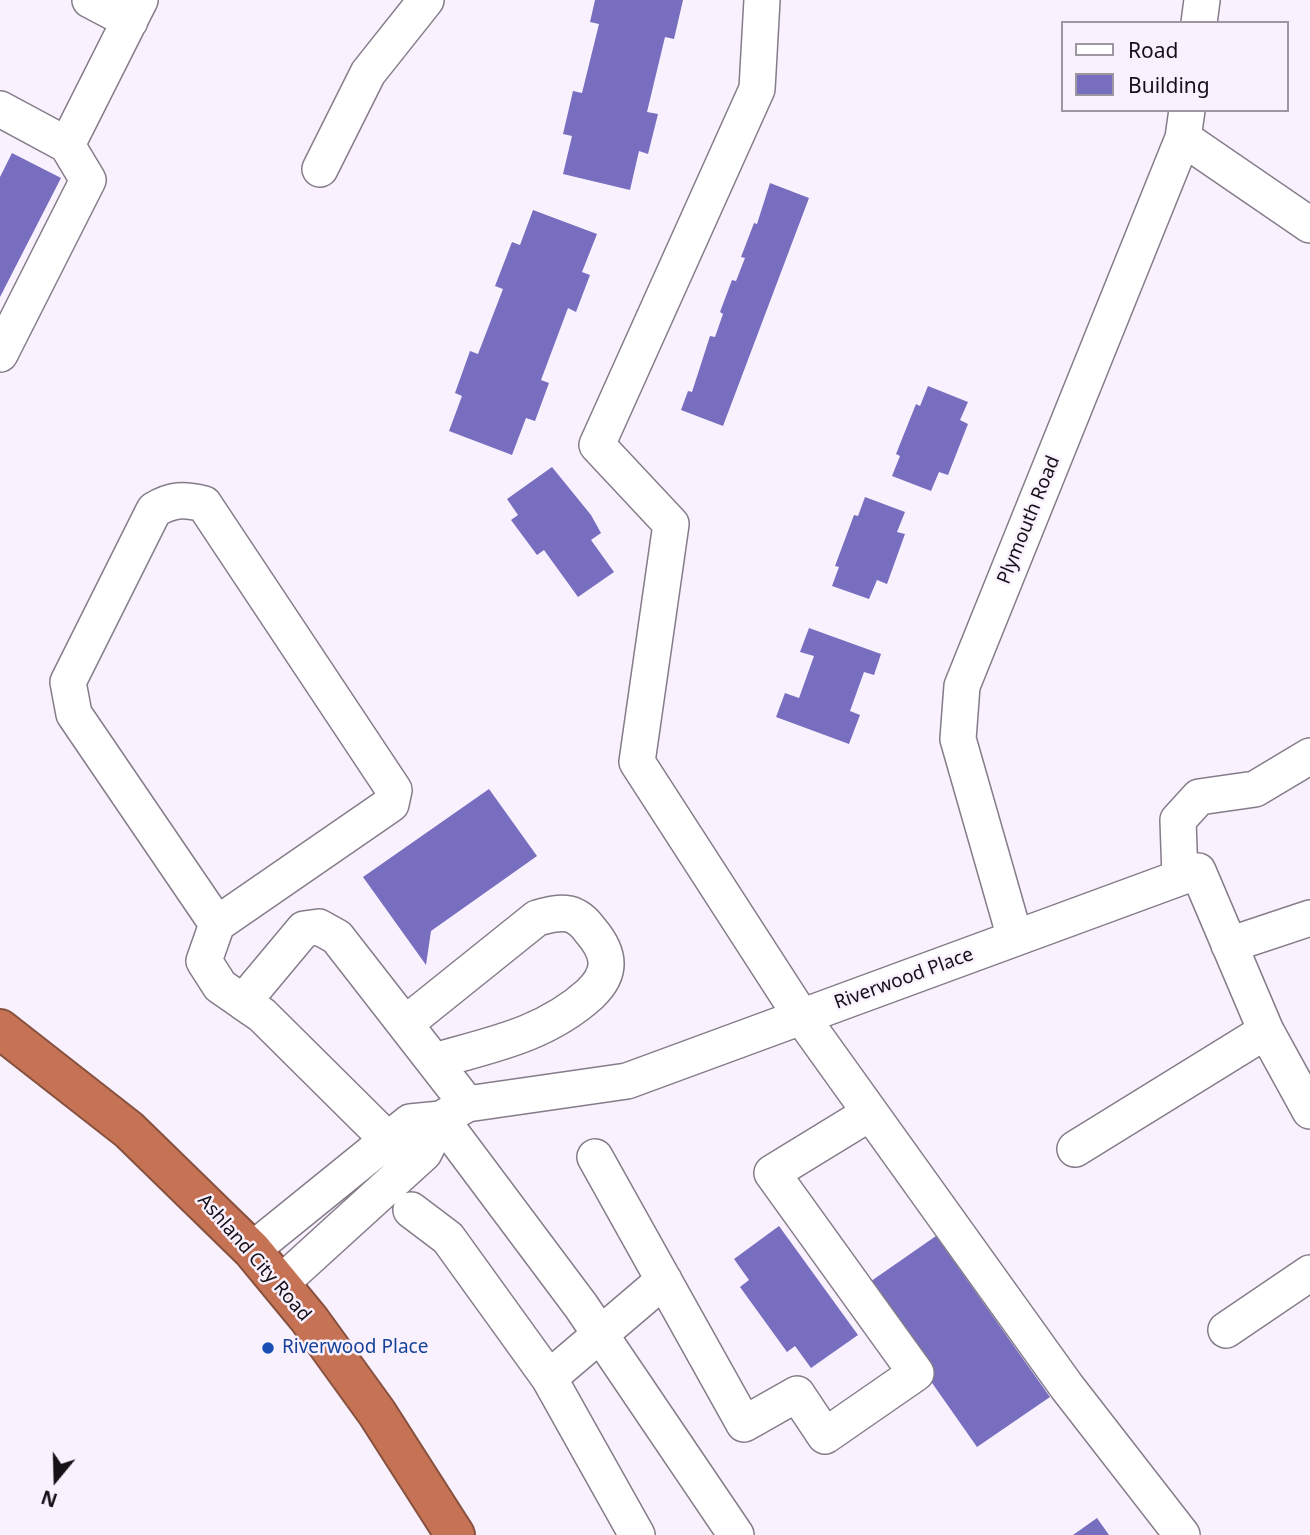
<!DOCTYPE html>
<style>
body{margin:0}
#map{position:relative;width:1310px;height:1535px;overflow:hidden;background:#faf1fe;font-family:"Noto Sans",sans-serif}
canvas{display:block}
.legend{position:absolute;left:1061px;top:21px;width:228px;height:91px;box-sizing:border-box;background:#faf1fe;border:2px solid #9e97a2;margin:0;padding:9px 12px;list-style:none;font-size:21px;color:#151117}
.legend li{display:flex;align-items:center;gap:14px;height:35px}
.legend b{width:35px;border:2px solid #9e97a2}
.north{position:absolute;left:21px;top:1444px;width:70px;height:70px;-webkit-text-stroke:5px #faf1fe;paint-order:stroke;rotate:199deg;font-size:19px;font-weight:700;line-height:28px;text-align:center;color:#151117}
.north::after{content:'';display:block;margin:auto;width:24px;height:32px;background:#151117;clip-path:polygon(50% 0,100% 100%,50% 72%,0 100%)}
</style>
<div id="map">
<canvas width="1310" height="1535"></canvas>
<ul class="legend">
<li><b style="height:9px;background:#fff"></b>Road</li>
<li><b style="height:19px;background:#776ebf"></b>Building</li>
</ul>
<div class="north">N</div>
</div>
<script>
const ctx = document.querySelector('canvas').getContext('2d');
ctx.lineJoin = 'round';
function fill(path, color) {
  ctx.fillStyle = color;
  ctx.fill(path, 'evenodd');
}
function strokePath(path, color, width, dash) {
  ctx.strokeStyle = color;
  ctx.lineWidth = width;
  ctx.lineCap = dash ? 'butt' : 'round';
  ctx.setLineDash(dash || []);
  ctx.stroke(path);
}
function drawText(font, color, halo, rows, align = 'center') {
  ctx.font = font + ' "Noto Sans",sans-serif';
  ctx.lineWidth = 5;
  ctx.setLineDash([]);
  ctx.textBaseline = 'middle';
  ctx.strokeStyle = halo;
  ctx.fillStyle = color;
  for (const [text, x, y, turn = 0] of rows) {
    ctx.save();
    ctx.translate(x, y);
    ctx.rotate((+turn || 0) * Math.PI / 180);
    ctx.textAlign = isNaN(turn) ? turn : align;
    if (halo) ctx.strokeText(text, 0, 0);
    ctx.fillText(text, 0, 0);
    ctx.restore();
  }
}
fill(new Path2D(`
 M 595,0 L 683,0 L 674,39 L 665,37 L 647,112 L 658,114 L 648,154 L 639,151 L 630,190 L 563,174 L 572,136 L 563,134 L 573,91 L 582,93 L 599,24 L 590,22 Z
 M 12,153 L 61,178 L 0,297 L 0,177 Z
 M 770,183 L 809,198 L 723,426 L 681,410 L 688,391 L 692,392 L 710,336 L 715,337 L 723,314 L 720,312 L 732,280 L 736,281 L 745,258 L 741,257 L 754,223 L 757,224 Z
 M 533,210 L 597,234 L 582,272 L 590,275 L 576,312 L 568,308 L 541,380 L 549,383 L 535,421 L 526,418 L 512,455 L 449,431 L 462,396 L 455,393 L 470,351 L 478,354 L 503,289 L 495,286 L 512,242 L 520,245 Z
 M 928,386 L 968,402 L 960,420 L 968,424 L 948,475 L 939,472 L 931,491 L 892,476 L 900,456 L 896,454 L 916,404 L 920,406 Z
 M 552,467 L 591,515 L 601,533 L 591,540 L 614,572 L 578,597 L 544,550 L 537,555 L 511,520 L 518,515 L 507,499 Z
 M 865,497 L 905,512 L 897,532 L 905,534 L 887,584 L 877,580 L 869,599 L 832,586 L 839,567 L 835,566 L 854,515 L 858,516 Z
 M 809,628 L 881,654 L 874,675 L 864,672 L 850,711 L 860,715 L 849,744 L 776,717 L 785,693 L 799,698 L 814,656 L 800,652 Z
 M 489,789 L 537,856 L 431,931 L 426,965 L 363,877 Z
 M 779,1226 L 858,1335 L 811,1368 L 795,1346 L 787,1352 L 740,1287 L 749,1280 L 734,1259 Z
 M 936,1236 L 1050,1397 L 977,1447 L 864,1286 Z
 M 1097,1518 L 1109,1535 L 1073,1535 Z`), '#776ebf');
const minor = new Path2D(`
 M 90,0 L 130,21
 M 762,0 L 757,89 L 597,445 L 671,524 L 637,762 L 801,1016 L 1067,1387 L 1182,1535
 M 1199,23 L 1202,0
 M 0,109 L 67,145
 M 1183,138 L 1310,225
 M 320,169 L 368,73 L 426,0
 M 0,354 L 88,180 L 67,145 L 140,0
 M 1180,877 L 1178,820 L 1199,797 L 1255,789 L 1310,756
 M 217,924 L 74,714 L 68,682 L 154,510 C 172,499 184,499 204,504 L 394,790 L 391,804 L 217,924 L 204,961 L 220,986 L 243,1002
 M 1015,938 L 958,739 L 962,686 L 1183,138 L 1187,110
 M 1229,945 L 1310,918
 M 405,1024 L 537,918 C 548,915 558,912 569,914 C 577,916 585,923 590,930 C 609,952 614,971 590,994 C 545,1035 490,1045 434,1061
 M 441,1119 L 581,1306 L 736,1535
 M 388,1140 L 262,1015 L 243,1002 L 304,929 L 319,927 L 337,937 L 467,1104
 M 1075,1149 L 1266,1031
 M 595,1157 L 744,1424 L 797,1394 L 825,1436 L 916,1373 L 772,1173 L 870,1113
 M 411,1210 L 448,1238 L 549,1378 L 637,1535
 M 252,1250 L 410,1122 L 441,1119 L 467,1104 L 627,1081 L 1198,871 L 1266,1031 L 1310,1111
 M 280,1284 L 424,1153 L 441,1119
 M 1226,1330 L 1310,1273
 M 549,1378 L 664,1280`);
const highway = new Path2D(`
 M 0,1029 L 129,1130 L 252,1250 L 309,1319 L 377,1413 L 455,1535`);
strokePath(minor, '#857c8a', 38);
strokePath(highway, '#87513f', 42);
strokePath(minor, '#fff', 35);
strokePath(highway, '#c57354', 38);
for (const [x, y, r, color] of [
 [268,1348,7,"#1a4fb4"]
]) {
  const dot = new Path2D();
  dot.arc(x, y, r, 0, 2 * Math.PI);
  ctx.fillStyle = color;
  ctx.fill(dot);
  strokePath(dot, '#faf1fe', 2.5);
}
drawText('19px', '#151117', '#faf1fe', [
 ["Plymouth Road",1029,520,-68],
 ["Riverwood Place",904,979,-20],
 ["Ashland City Road",254,1258,49]
]);
drawText('19px', '#164399', '#faf1fe', [
 ["Riverwood Place",282,1348]
], 'left');
</script>
